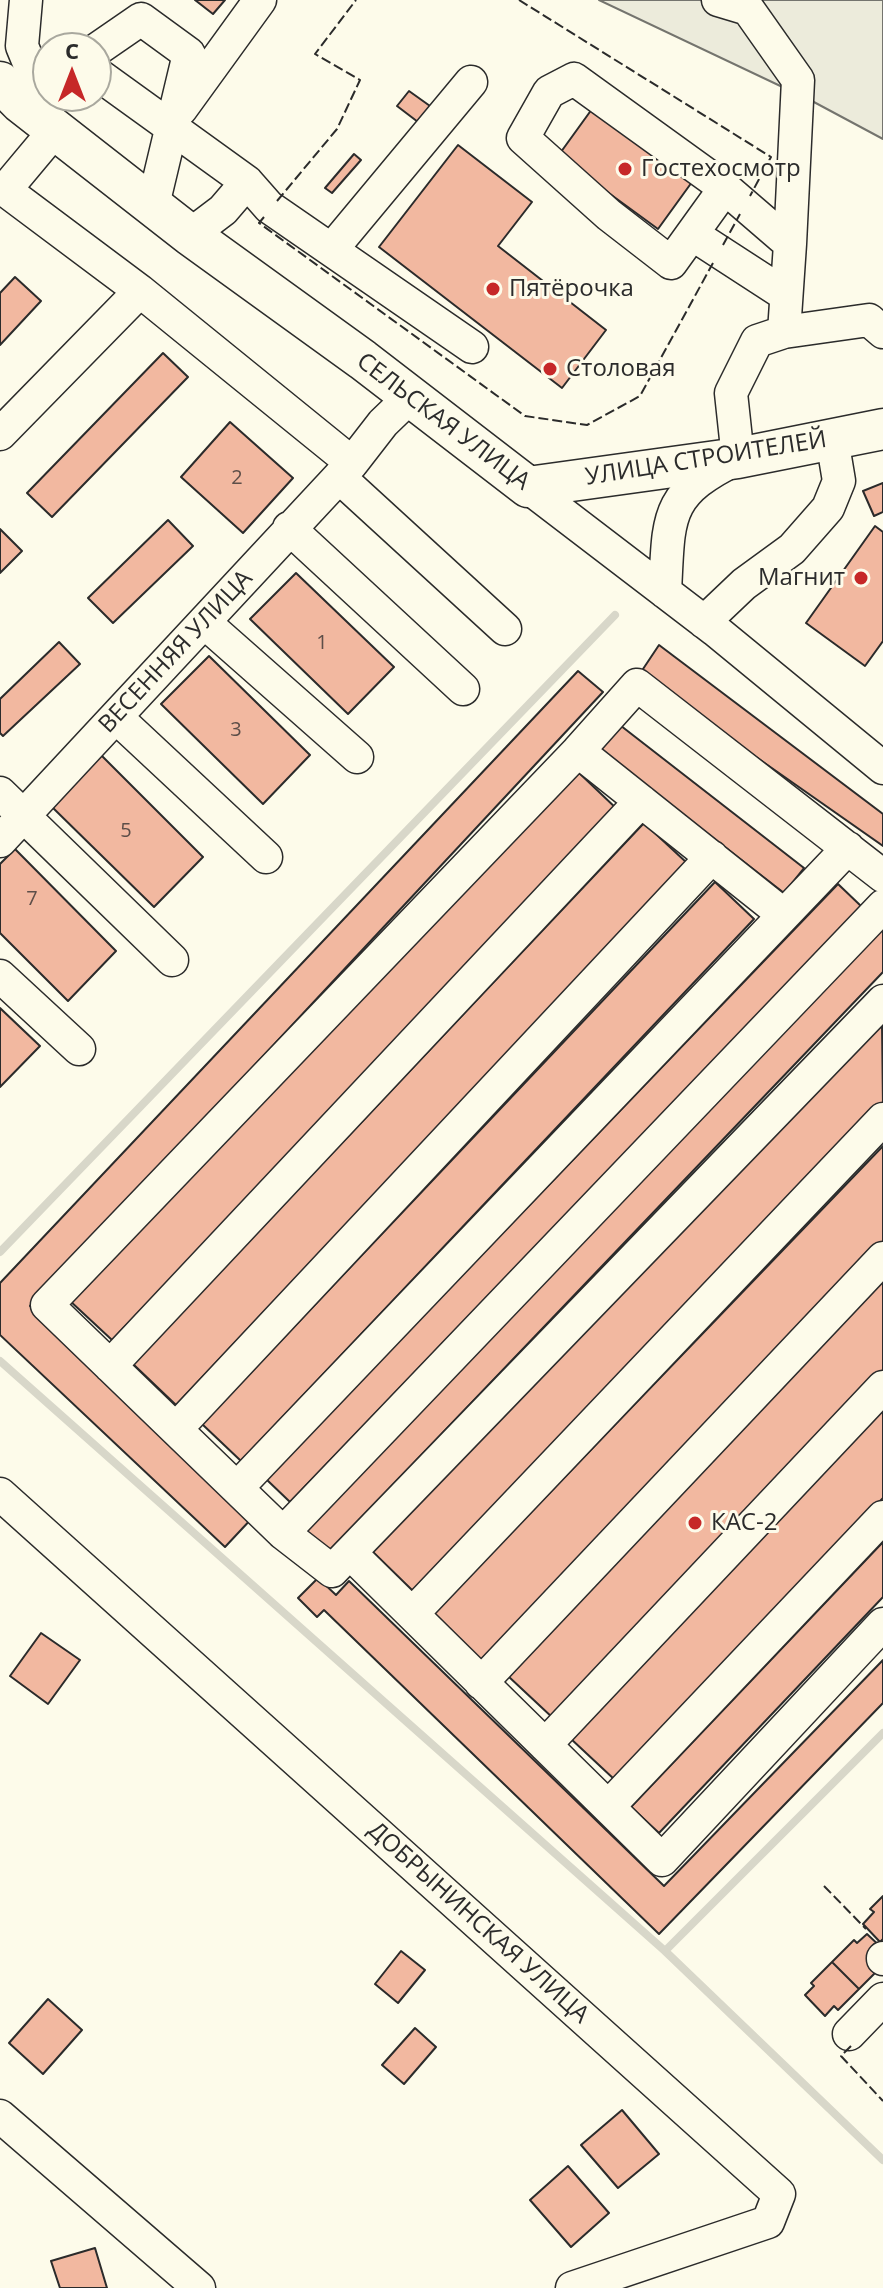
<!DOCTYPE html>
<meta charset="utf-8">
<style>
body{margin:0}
#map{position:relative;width:883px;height:2288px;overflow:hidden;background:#fdfbea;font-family:"Open Sans",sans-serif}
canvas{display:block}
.north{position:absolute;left:32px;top:32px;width:80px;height:80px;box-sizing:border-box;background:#fdfbea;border:2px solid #a9a89e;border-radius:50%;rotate:0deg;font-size:22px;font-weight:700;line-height:32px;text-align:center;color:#2b2b2b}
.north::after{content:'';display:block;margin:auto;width:28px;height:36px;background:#c62828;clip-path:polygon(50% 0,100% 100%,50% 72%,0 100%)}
</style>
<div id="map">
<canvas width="883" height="2288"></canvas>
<div class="north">С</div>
</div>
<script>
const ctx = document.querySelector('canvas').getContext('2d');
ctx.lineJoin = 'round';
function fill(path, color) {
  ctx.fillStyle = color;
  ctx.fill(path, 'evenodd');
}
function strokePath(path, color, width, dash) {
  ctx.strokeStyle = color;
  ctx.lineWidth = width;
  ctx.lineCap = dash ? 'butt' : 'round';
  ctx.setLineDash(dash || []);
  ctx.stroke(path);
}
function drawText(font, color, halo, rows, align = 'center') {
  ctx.font = font + ' "Open Sans",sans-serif';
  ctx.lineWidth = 6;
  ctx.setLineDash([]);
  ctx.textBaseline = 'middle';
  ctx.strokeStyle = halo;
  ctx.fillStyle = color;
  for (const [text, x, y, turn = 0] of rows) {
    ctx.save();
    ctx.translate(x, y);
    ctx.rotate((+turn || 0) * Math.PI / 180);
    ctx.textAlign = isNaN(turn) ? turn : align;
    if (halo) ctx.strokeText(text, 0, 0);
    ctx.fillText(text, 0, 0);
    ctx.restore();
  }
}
const green = new Path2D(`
 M 599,0 L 883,0 L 883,139 L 812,101 Z`);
fill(green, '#ecebdb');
strokePath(green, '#74746e', 2);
strokePath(new Path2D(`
 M 0,1252 L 615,615
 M 0,1361 L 665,1951 L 883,2160
 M 665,1951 L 883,1733`), '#d8d7c9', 8);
const building = new Path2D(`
 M 195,0 L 225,0 L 213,14 Z
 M 409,91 L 430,106 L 418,122 L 397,106 Z
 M 592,109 L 692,182 L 658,229 L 558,156 Z
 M 458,145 L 532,202 L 498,246 L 606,330 L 562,388 L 379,247 Z
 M 354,154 L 361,160 L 332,193 L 325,188 Z
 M 15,277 L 41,301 L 0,345 L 0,293 Z
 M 163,353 L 188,377 L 52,517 L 27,493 Z
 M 230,422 L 293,478 L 243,533 L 181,477 Z
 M 883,483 L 883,512 L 874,516 L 863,491 Z
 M 168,520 L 193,546 L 113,623 L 88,598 Z
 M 875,526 L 883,532 L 883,641 L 865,666 L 806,623 Z
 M 0,529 L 22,551 L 0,573 Z
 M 296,573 L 394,667 L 348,714 L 250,619 Z
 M 59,642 L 80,664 L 3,736 L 0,733 L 0,699 Z
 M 659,645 L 883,814 L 883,846 L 639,675 Z
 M 209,656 L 310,755 L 263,804 L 161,704 Z
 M 578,671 L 603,692 L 30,1306 L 254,1516 L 225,1547 L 0,1335 L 0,1283 Z
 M 616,722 L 804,868 L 784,893 L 596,747 Z
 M 99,753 L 203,857 L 154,907 L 50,805 Z
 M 576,770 L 619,811 L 112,1340 L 69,1300 Z
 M 644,823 L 687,863 L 176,1405 L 133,1364 Z
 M 15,849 L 116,951 L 68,1001 L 0,933 L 0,864 Z
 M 715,882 L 754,919 L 241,1461 L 202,1424 Z
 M 838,884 L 862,907 L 290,1502 L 266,1479 Z
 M 883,926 L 883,972 L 325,1556 L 302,1533 Z
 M 0,1008 L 40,1046 L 0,1087 Z
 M 882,1024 L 883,1107 L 414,1592 L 372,1551 Z
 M 883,1146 L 883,1242 L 480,1661 L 432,1615 Z
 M 883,1278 L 883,1370 L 554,1719 L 508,1676 Z
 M 883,1408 L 883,1498 L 615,1780 L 570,1738 Z
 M 883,1542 L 883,1597 L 659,1833 L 631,1807 Z
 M 318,1578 L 336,1595 L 349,1581 L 664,1886 L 883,1660 L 883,1703 L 659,1934 L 324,1610 L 317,1617 L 298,1598 Z
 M 41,1633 L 80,1660 L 48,1704 L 10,1676 Z
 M 883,1896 L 883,1939 L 880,1942 L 863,1924 L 874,1912 L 870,1909 Z
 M 867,1934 L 883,1949 L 881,1967 L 859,1989 L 832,1962 L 854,1940 L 857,1943 Z
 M 401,1951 L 425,1970 L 398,2003 L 375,1984 Z
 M 832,1962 L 859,1989 L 838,2010 L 834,2006 L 825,2016 L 805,1995 L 814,1986 L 811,1983 Z
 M 48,1999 L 82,2030 L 43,2074 L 9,2043 Z
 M 415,2028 L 436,2047 L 404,2084 L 382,2065 Z
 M 622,2110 L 659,2154 L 618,2188 L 581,2145 Z
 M 568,2166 L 609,2213 L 571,2247 L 530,2200 Z
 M 95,2248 L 107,2288 L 60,2288 L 51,2261 Z`);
fill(building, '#f2b8a0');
strokePath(building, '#2b2b2b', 2);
const minor = new Path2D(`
 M 26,0 L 22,46 L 40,90
 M 718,0 L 748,9 L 798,80 L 790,244
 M 96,50 L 141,19 L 189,54 L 153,205
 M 96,73 L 247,182
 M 181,109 L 260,0
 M 725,188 L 671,263 L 609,215 L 523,138 L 549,92 L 574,79 L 725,188 L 790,244 L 784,332
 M 0,190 L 5,190 L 56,129
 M 5,190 L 140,291 L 352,463
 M 692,234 L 786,295
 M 190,235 L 223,210 L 247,182 L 269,207 L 472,347
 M 332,249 L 471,82
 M 0,434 L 140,291
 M 339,477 L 505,629
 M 528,487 L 715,630 L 883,768
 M 289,528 L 463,689
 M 665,592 C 669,516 664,494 738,458 L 731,393 L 757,341 L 784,332 L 869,320 L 883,332
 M 204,622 L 357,757
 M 704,622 L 744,584 L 792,549 L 828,508 L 839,481 L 832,439
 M 116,717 L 266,857
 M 578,751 L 784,915
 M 0,793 L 172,960
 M 0,841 L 352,463 L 383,423 L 410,397
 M 883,876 L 637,685 L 578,751 L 47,1305 L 283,1533 L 332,1571 L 883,1001
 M 0,976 L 79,1049
 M 110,1366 L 641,801
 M 176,1429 L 712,857
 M 237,1488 L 848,848
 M 0,1494 L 779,2194 L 768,2222 L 572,2288
 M 283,1533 L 883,906
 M 350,1553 L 662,1860 L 883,1624
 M 412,1614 L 883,1119
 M 481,1683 L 883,1258
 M 545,1745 L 883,1387
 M 608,1807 L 883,1517
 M 883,1958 L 883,1959
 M 849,2034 L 883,1999
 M 0,2116 L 199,2288`);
const major = new Path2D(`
 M 0,82 L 21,103 L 190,235 L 363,360 L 528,487 L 738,458 L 883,429`);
strokePath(minor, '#2b2b2b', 35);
strokePath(major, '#2b2b2b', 43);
strokePath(minor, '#fdfbea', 32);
strokePath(major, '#fdfbea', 40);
strokePath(new Path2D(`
 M 519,0 L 771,157 L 750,196
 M 277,201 L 337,129 L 360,80 L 315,54 L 356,0
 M 264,217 L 259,223 L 525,416 L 587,425 L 640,396 L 713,263
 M 723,245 L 740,214
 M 824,1886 L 866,1929
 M 851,2046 L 841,2056 L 883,2101`), '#2b2b2b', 2, [10, 4]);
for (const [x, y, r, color] of [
 [625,169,8,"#c62828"],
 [493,289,8,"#c62828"],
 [550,369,8,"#c62828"],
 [861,578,8,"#c62828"],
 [695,1523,8,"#c62828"]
]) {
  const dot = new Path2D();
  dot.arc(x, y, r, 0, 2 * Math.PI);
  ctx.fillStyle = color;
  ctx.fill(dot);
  strokePath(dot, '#fdfbea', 3);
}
drawText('20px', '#5d4e48', null, [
 ["2",237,478],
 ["1",322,643],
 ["3",236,730],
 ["5",126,831],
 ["7",32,899]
]);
drawText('24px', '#2b2b2b', '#fdfbea', [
 ["Гостехосмотр",641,169],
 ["Пятёрочка",509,289],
 ["Столовая",566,369],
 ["Магнит",845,578,"right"],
 ["КАС-2",711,1523]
], 'left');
drawText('24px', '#2b2b2b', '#fdfbea', [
 ["СЕЛЬСКАЯ УЛИЦА",443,422,37],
 ["УЛИЦА СТРОИТЕЛЕЙ",706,459,-9],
 ["ВЕСЕННЯЯ УЛИЦА",176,652,-47],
 ["ДОБРЫНИНСКАЯ УЛИЦА",478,1923,42]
]);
</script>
